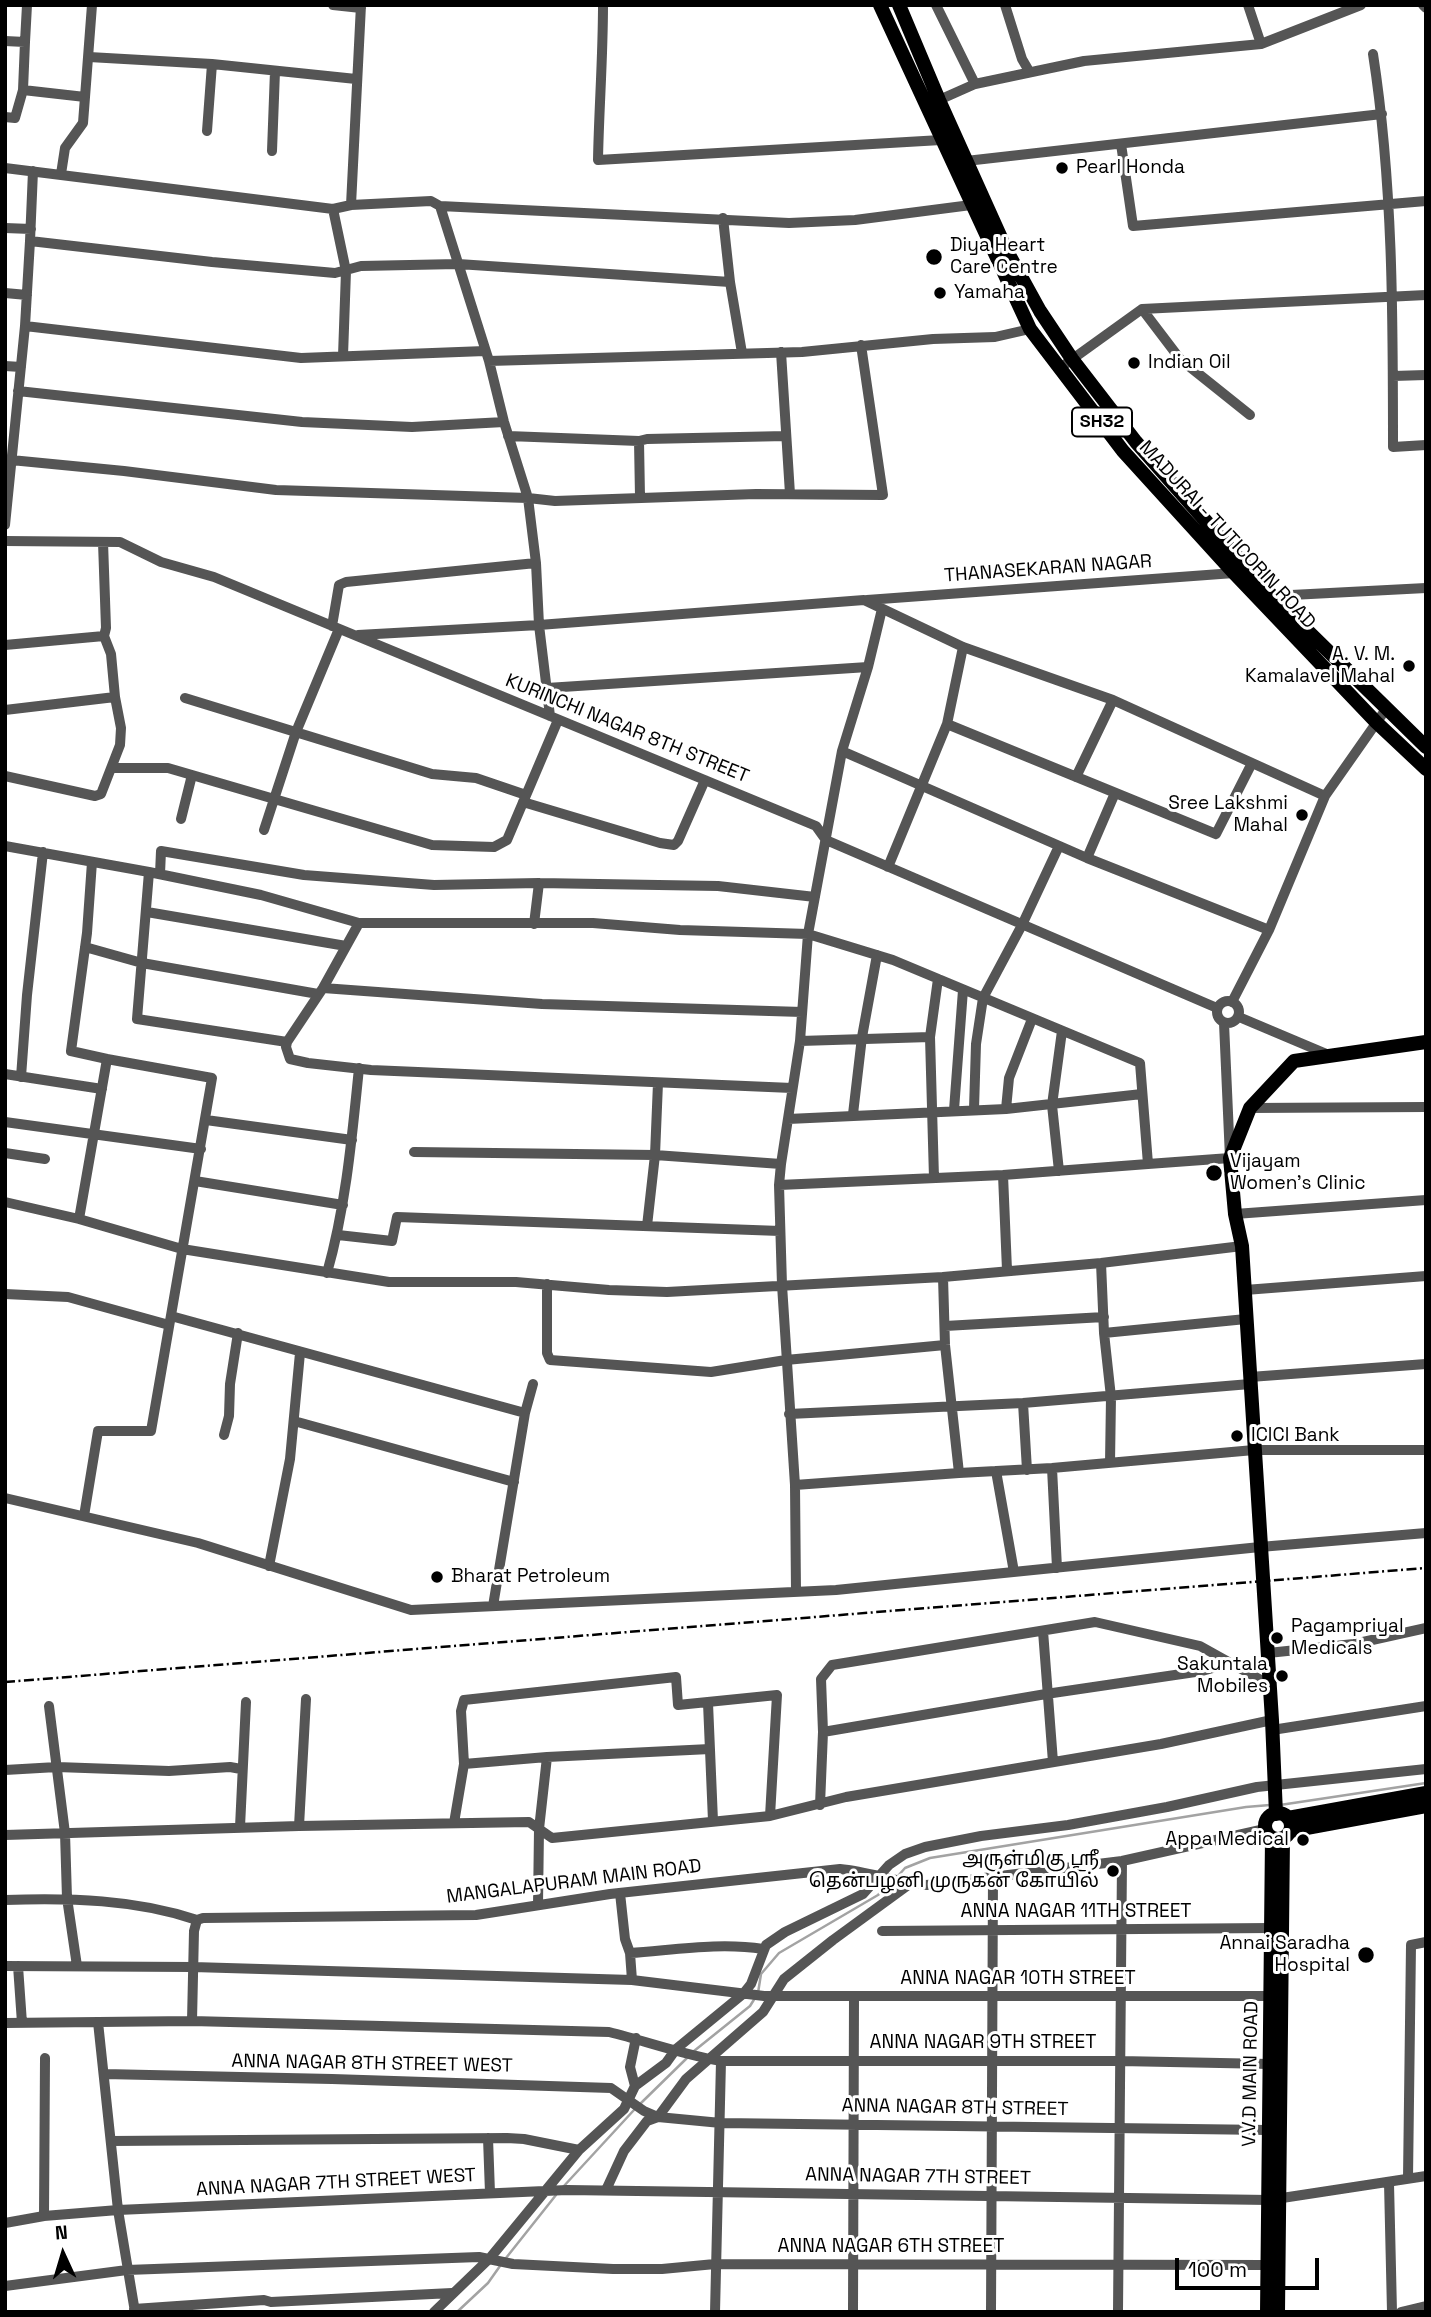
<!DOCTYPE html>
<meta charset="utf-8">
<style>
body{margin:0}
#map{position:relative;width:1431px;height:2317px;overflow:hidden;background:#fff;font-family:"Space Grotesk",sans-serif}
canvas{display:block}
.frame{position:absolute;inset:0;border:7px solid #000;pointer-events:none}
.north{position:absolute;left:28px;top:2219px;width:70px;height:70px;-webkit-text-stroke:5px #fff;paint-order:stroke;rotate:356deg;font-size:19px;font-weight:700;line-height:28px;text-align:center;color:#000}
.north::after{content:'';display:block;margin:auto;width:24px;height:32px;background:#000;clip-path:polygon(50% 0,100% 100%,50% 72%,0 100%)}
.scale{position:absolute;left:1175px;top:2258px;width:144px;height:32px;box-sizing:border-box;border:4px solid #000;border-top:0;padding-left:9px;font-size:21px;line-height:24px;white-space:nowrap;color:#000;-webkit-text-stroke:5px #fff;paint-order:stroke}
</style>
<div id="map">
<canvas width="1431" height="2317"></canvas>
<div class="frame"></div>
<div class="north">N</div>
<div class="scale">100 m</div>
</div>
<script>
const ctx = document.querySelector('canvas').getContext('2d');
ctx.lineJoin = 'round';
function strokePath(path, color, width, dash) {
  ctx.strokeStyle = color;
  ctx.lineWidth = width;
  ctx.lineCap = dash ? 'butt' : 'round';
  ctx.setLineDash(dash || []);
  ctx.stroke(path);
}
function drawText(font, color, halo, rows, align = 'center') {
  ctx.font = font + ' "Space Grotesk","Noto Sans Tamil",sans-serif';
  ctx.lineWidth = 6;
  ctx.setLineDash([]);
  ctx.textBaseline = 'middle';
  ctx.strokeStyle = halo;
  ctx.fillStyle = color;
  for (const [text, x, y, turn = 0] of rows) {
    ctx.save();
    ctx.translate(x, y);
    ctx.rotate((+turn || 0) * Math.PI / 180);
    ctx.textAlign = isNaN(turn) ? turn : align;
    if (halo) ctx.strokeText(text, 0, 0);
    ctx.fillText(text, 0, 0);
    ctx.restore();
  }
}
strokePath(new Path2D(`
 M 1280,1805 L 1426,1783
 M 898,1876 L 905,1868 L 930,1858 L 1246,1807 L 1270,1805
 M 758,1993 L 761,1974 L 779,1953 L 878,1895 L 890,1883
 M 694,2051 L 750,2006 L 755,1998
 M 639,2105 L 687,2058
 M 563,2187 L 634,2110
 M 506,2258 L 556,2195
 M 457,2312 L 488,2283 L 500,2266`), '#a3a3a3', 2.5);
strokePath(new Path2D(`
 M 333,5 L 361,8
 M 603,5 C 603,57 599,108 598,160 L 941,140
 M 936,5 L 975,84
 M 1005,5 L 1022,59 L 1029,71
 M 1248,5 L 1261,44
 M 1423,5 L 1426,8
 M 5,41 L 25,42 L 23,90 L 85,97 L 92,5
 M 25,42 L 27,5
 M 1373,54 C 1393,183 1393,316 1393,447 L 1426,445
 M 89,57 L 212,64 L 356,79
 M 939,100 L 975,84 L 1084,61 L 1261,44 L 1361,5
 M 5,117 L 15,118 L 23,90
 M 207,131 L 212,64
 M 1121,144 L 1133,226 L 1426,201
 M 272,151 L 275,71
 M 966,161 L 1382,114
 M 5,168 L 333,209 L 351,205 L 431,201 L 440,206 L 789,223 L 855,220 L 971,205
 M 33,171 L 30,241 L 212,262 L 335,273 L 361,266 L 458,264 L 730,282 L 742,353
 M 61,174 L 65,148 L 83,123 L 85,97
 M 351,205 L 361,5
 M 440,206 L 489,361 L 504,422 L 528,498 L 536,563 L 539,625 L 550,716
 M 333,209 L 346,271 L 343,356
 M 723,218 L 730,282
 M 5,228 L 31,229
 M 5,293 L 27,295
 M 1142,309 L 1180,359 L 1250,415
 M 25,326 L 301,358 L 485,351
 M 781,352 L 790,494
 M 489,361 L 802,352 L 933,339 L 995,337 L 1030,329
 M 5,366 L 21,367
 M 1060,368 L 1142,309 L 1426,295
 M 1393,376 L 1426,375
 M 18,391 L 302,422 L 412,427 L 504,422
 M 508,436 L 639,441 L 647,439 L 786,436
 M 639,441 L 640,497
 M 11,460 L 124,471 L 276,490 L 528,498 L 555,501 L 756,494 L 883,495 L 861,345
 M 5,525 L 25,326 L 30,241
 M 5,541 L 120,542 L 161,562 L 214,577 L 816,826 L 826,840 L 1217,1008
 M 1272,596 L 1426,588
 M 867,600 L 1234,573
 M 332,626 L 339,585 L 346,582 L 536,563
 M 358,635 L 539,625 L 864,600 L 963,647 L 1113,700 L 1325,796
 M 5,645 L 104,636
 M 547,688 L 868,667
 M 185,698 L 432,774 L 476,778 L 526,795
 M 5,710 L 115,697
 M 947,724 L 1216,834 L 1252,763
 M 842,751 L 1087,858 L 1269,930
 M 112,768 L 168,768 L 432,845 L 494,847 L 507,840 L 558,720
 M 5,776 L 95,796 L 101,794 L 120,745 L 121,728 L 115,697 L 111,654 L 104,636 L 106,628 L 103,542
 M 1076,777 L 1113,700
 M 523,802 L 660,843 L 674,845 L 678,841 L 705,780
 M 181,819 L 192,775
 M 264,830 L 296,732 L 339,629
 M 5,846 L 149,872 L 261,895 L 359,923 L 593,923 L 680,930 L 808,934 L 893,960 L 1140,1063 L 1148,1164 L 1230,1158 L 1224,1023
 M 1087,858 L 1115,793
 M 92,862 L 87,933 L 71,1051 L 107,1059 L 79,1219 L 182,1249 L 389,1282 L 516,1282 L 609,1290 L 667,1292 L 943,1277
 M 888,867 L 947,724 L 963,647
 M 149,872 L 137,1019 L 287,1042
 M 160,874 L 161,851 L 304,875 L 434,885 L 539,883 L 718,886 L 815,897
 M 147,912 L 346,946
 M 359,923 L 323,988 L 287,1042 L 286,1047 L 290,1059 L 308,1063 L 371,1070 L 792,1088
 M 534,924 L 539,883
 M 85,947 L 142,963 L 318,994
 M 323,988 L 542,1004 L 802,1012
 M1217 1012a11 11 0 1 1 22 0a11 11 0 1 1-22 0Z
 M 1232,1002 L 1269,930 L 1325,796 L 1386,709
 M 1239,1017 L 1329,1055
 M 800,1041 L 930,1037
 M 5,1074 L 102,1089
 M 21,1077 L 27,995 L 43,852
 M 1250,1108 L 1426,1107
 M 974,1109 L 976,1044 L 983,998 L 1022,925 L 1059,846
 M 1006,1109 L 1009,1078 L 1032,1019
 M 954,1110 L 963,990
 M 853,1114 L 862,1037 L 877,955
 M 788,1119 L 1006,1109 L 1142,1094
 M 206,1120 L 352,1140
 M 5,1122 L 201,1149
 M 414,1152 L 655,1155 L 781,1164
 M 5,1153 L 45,1159
 M 1059,1171 L 1052,1105 L 1062,1031
 M 1003,1175 L 1007,1270
 M 934,1178 L 930,1037 L 938,979
 M 195,1181 L 343,1205
 M 779,1185 L 1003,1175 L 1148,1164
 M 5,1202 L 79,1219
 M 1235,1214 L 1426,1200
 M 647,1226 L 655,1155 L 658,1083
 M 338,1235 L 392,1241 L 397,1217 L 780,1231
 M 1242,1246 L 1101,1263 L 943,1277 L 945,1345 L 959,1473 L 1052,1468 L 1254,1450 L 1426,1450
 M 1101,1263 L 1104,1333 L 1111,1397 L 1110,1463
 M 327,1273 C 346,1206 352,1137 359,1068
 M 547,1284 L 547,1353 L 550,1360 L 711,1372 L 786,1360 L 945,1345
 M 1245,1290 L 1426,1276
 M 5,1294 L 68,1297 L 169,1325
 M 171,1316 L 525,1413
 M 945,1326 L 1104,1317
 M 1104,1333 L 1246,1319
 M 1250,1377 L 1426,1364
 M 1023,1403 L 1027,1470
 M 789,1414 L 1023,1403 L 1250,1384
 M 294,1421 L 514,1482
 M 224,1435 L 229,1416 L 230,1384 L 238,1333
 M 1052,1468 L 1057,1568
 M 996,1471 L 1014,1572
 M 795,1485 L 959,1473
 M 5,1498 L 198,1543 L 411,1610 L 836,1590 L 1260,1547 L 1426,1533
 M 84,1516 L 98,1431 L 151,1431 L 212,1078 L 107,1059
 M 269,1566 L 290,1459 L 300,1353
 M 796,1592 L 795,1485 L 782,1285 L 779,1185 L 781,1164 L 800,1041 L 808,934 L 842,751 L 868,667 L 882,609
 M 493,1606 L 525,1413 L 533,1384
 M 1043,1631 L 1053,1762
 M 1268,1653 L 1354,1644 L 1426,1628
 M 708,1703 L 713,1821
 M 49,1706 L 65,1833 L 67,1898 L 77,1966
 M 1272,1730 L 1426,1706
 M 823,1732 L 1046,1694 L 1202,1671 L 1231,1663
 M 464,1764 L 547,1757 L 710,1749
 M 5,1770 L 57,1767 L 169,1771 L 230,1767 L 241,1769
 M 820,1805 L 823,1732 L 821,1679 L 832,1665 L 1095,1622 L 1200,1646 L 1270,1685
 M 454,1823 L 464,1764 L 461,1711 L 464,1700 L 676,1677 L 678,1705 L 777,1695 L 770,1816
 M 299,1826 L 306,1699
 M 240,1827 L 246,1702
 M 5,1835 L 299,1826 L 529,1822 L 552,1838 L 770,1816 L 846,1797 L 1161,1744 L 1272,1720
 M 620,1893 L 625,1939 L 630,1953 L 632,1980
 M 5,1900 C 70,1898 135,1899 197,1920
 M 538,1905 L 539,1829 L 547,1757
 M 882,1931 L 1271,1928
 M 630,1953 C 674,1950 720,1942 763,1949
 M 5,1966 L 193,1967 L 632,1980 L 764,1996 L 1272,1996
 M 18,1966 L 22,2023
 M 192,2021 L 194,1931 L 197,1920 L 203,1918 L 476,1915 L 610,1894 L 840,1869 C 870,1872 897,1882 927,1885 L 1122,1861 L 1265,1829
 M 98,2022 L 118,2210 L 135,2312
 M 5,2023 L 192,2021 L 609,2032 C 646,2041 684,2055 721,2061 L 1120,2061 L 1270,2064
 M 104,2074 L 332,2079 L 611,2088 L 644,2111 L 658,2117 L 721,2123 L 1268,2130
 M 635,2086 L 630,2067 L 636,2038
 M 488,2138 L 490,2193
 M 111,2141 L 507,2138 L 524,2139 L 579,2150
 M 1408,2178 L 1411,1945 L 1426,1942
 M 1389,2183 L 1392,2312
 M 606,2190 L 624,2151 L 647,2121 L 658,2117 L 686,2079 L 763,2012 L 784,1979 L 833,1940 L 911,1883
 M 44,2216 L 45,2058
 M 5,2223 L 44,2216 L 118,2210 L 567,2190 L 1269,2200 L 1426,2176
 M 5,2286 L 127,2270 L 479,2257 L 513,2264 L 613,2269 L 662,2269 L 715,2264 L 1268,2265
 M 134,2309 L 264,2300 L 271,2302 L 452,2293
 M 434,2312 L 490,2258 L 579,2150 L 624,2109 L 635,2086 L 666,2063 L 676,2049 L 743,1994 L 751,1984 L 766,1945 L 785,1932 L 863,1894 L 889,1865 L 905,1854 L 925,1847 L 981,1836 L 1068,1825 L 1167,1807 L 1257,1787 L 1426,1769
 M 715,2312 L 721,2061
 M 853,2312 L 854,1996
 M 991,2312 L 993,1875
 M 1118,2312 L 1122,1861
 M 1401,2312 L 1426,2306`), '#555', 10);
strokePath(new Path2D(`
 M 880,5 L 1030,329 L 1123,451 L 1234,573 L 1376,722 L 1426,769
 M 899,5 L 939,100 L 1007,251 L 1040,311 L 1072,359 L 1136,442 L 1272,596 L 1426,747
 M1265 1826a13 13 0 1 1 26 0a13 13 0 1 1-26 0Z
 M 1276,1814 L 1272,1720 L 1242,1246 L 1235,1214 L 1230,1158 L 1250,1108 L 1294,1061 L 1426,1042
 M 1288,1818 L 1426,1793
 M 1290,1831 L 1426,1806
 M 1267,2312 L 1272,1838
 M 1278,2312 L 1283,1838`), '#000', 14);
strokePath(new Path2D(`
 M 5,1682 L 1426,1568`), '#000', 2.5, [10, 3.5, 2, 3.5]);
for (const [x, y, r, color] of [
 [1062,168,7,"#000"],
 [934,257,9,"#000"],
 [940,293,7,"#000"],
 [1134,363,7,"#000"],
 [1409,666,7,"#000"],
 [1302,815,7,"#000"],
 [1214,1173,9,"#000"],
 [1237,1436,7,"#000"],
 [437,1577,7,"#000"],
 [1277,1638,7,"#000"],
 [1282,1676,7,"#000"],
 [1303,1840,7,"#000"],
 [1113,1871,7,"#000"],
 [1366,1955,9,"#000"]
]) {
  const dot = new Path2D();
  dot.arc(x, y, r, 0, 2 * Math.PI);
  ctx.fillStyle = color;
  ctx.fill(dot);
  strokePath(dot, '#fff', 2.5);
}
for (const [x, y, w] of [
 [1102,422,60]
]) {
  const box = new Path2D();
  box.roundRect(x - w / 2, y - 14.5, w, 29, 5);
  ctx.fillStyle = '#fff';
  ctx.fill(box);
  strokePath(box, '#000', 2);
}
drawText('bold 18px', '#000', null, [
 ["SH32",1102,422]
]);
drawText('19px', '#000', '#fff', [
 ["Pearl Honda",1076,168],
 ["Diya Heart",950,246],
 ["Care Centre",950,268],
 ["Yamaha",954,293],
 ["Indian Oil",1148,363],
 ["A. V. M.",1395,655,"right"],
 ["Kamalavel Mahal",1395,677,"right"],
 ["Sree Lakshmi",1288,804,"right"],
 ["Mahal",1288,826,"right"],
 ["Vijayam",1230,1162],
 ["Women's Clinic",1230,1184],
 ["ICICI Bank",1251,1436],
 ["Bharat Petroleum",451,1577],
 ["Pagampriyal",1291,1627],
 ["Medicals",1291,1649],
 ["Sakuntala",1268,1665,"right"],
 ["Mobiles",1268,1687,"right"],
 ["Appa Medical",1289,1840,"right"],
 ["அருள்மிகு ஶ்ரீ",1099,1860,"right"],
 ["தென்பழனி முருகன் கோயில்",1099,1882,"right"],
 ["Annai Saradha",1350,1944,"right"],
 ["Hospital",1350,1966,"right"]
], 'left');
drawText('19px', '#000', '#fff', [
 ["MADURAI - TUTICORIN ROAD",1227,535,47],
 ["THANASEKARAN NAGAR",1048,569,-4],
 ["KURINCHI NAGAR 8TH STREET",627,729,22],
 ["MANGALAPURAM MAIN ROAD",574,1882,-7],
 ["ANNA NAGAR 11TH STREET",1076,1912],
 ["ANNA NAGAR 10TH STREET",1018,1979],
 ["ANNA NAGAR 9TH STREET",983,2043],
 ["ANNA NAGAR 8TH STREET WEST",372,2064,1],
 ["V.V.D MAIN ROAD",1251,2074,-89],
 ["ANNA NAGAR 8TH STREET",955,2108,1],
 ["ANNA NAGAR 7TH STREET",918,2177,1],
 ["ANNA NAGAR 7TH STREET WEST",336,2183,-3],
 ["ANNA NAGAR 6TH STREET",891,2247]
]);
</script>
